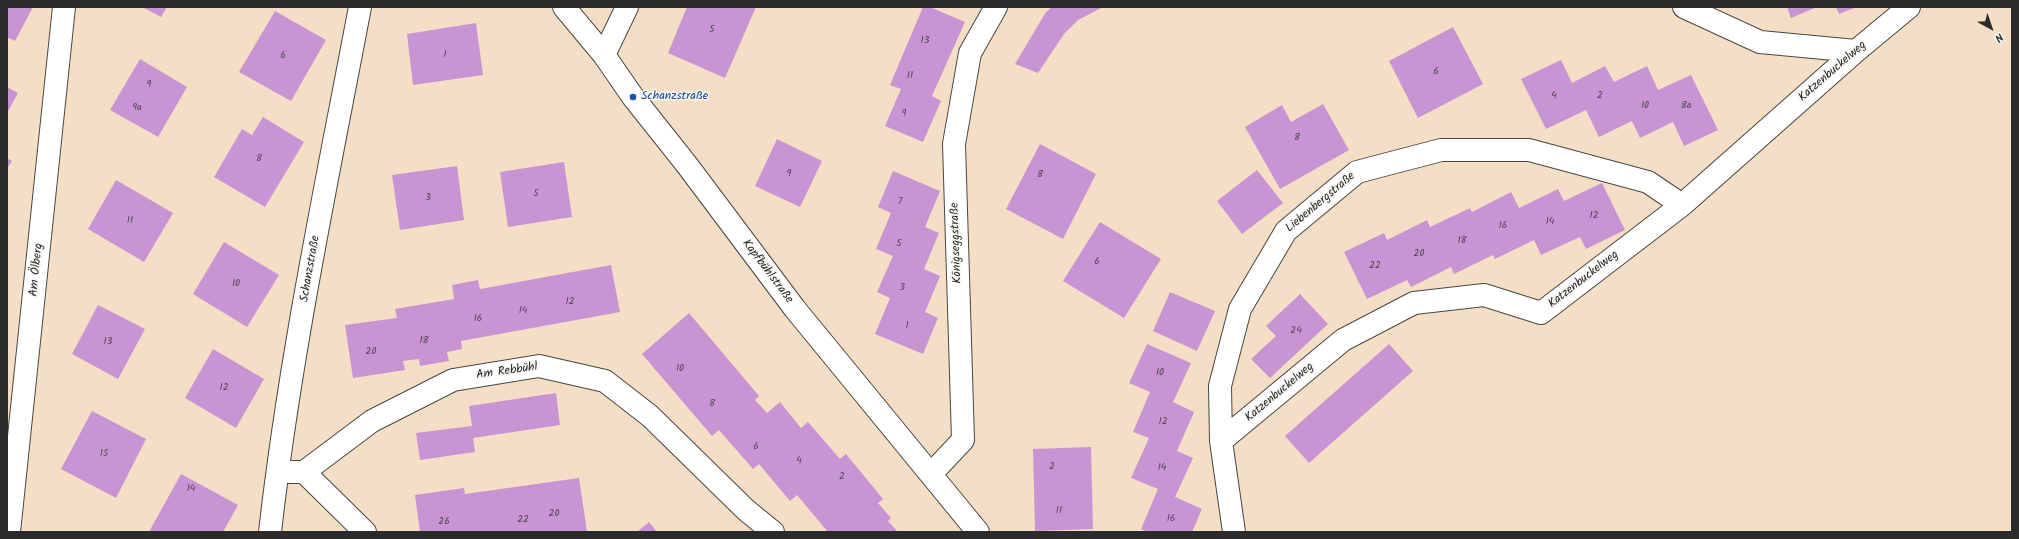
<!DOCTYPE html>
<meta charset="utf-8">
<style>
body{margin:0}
#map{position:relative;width:2019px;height:539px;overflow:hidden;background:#f4dfc6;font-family:Kalam,sans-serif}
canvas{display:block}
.frame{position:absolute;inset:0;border:8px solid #2b2b2b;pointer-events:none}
.north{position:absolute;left:1971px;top:8px;width:40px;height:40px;-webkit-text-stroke:3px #f6f6f2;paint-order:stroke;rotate:140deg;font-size:11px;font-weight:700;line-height:16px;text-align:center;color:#2b2b2b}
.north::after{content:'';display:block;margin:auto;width:14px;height:18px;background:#2b2b2b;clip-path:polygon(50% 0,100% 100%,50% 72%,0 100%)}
</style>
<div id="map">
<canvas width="2019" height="539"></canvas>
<div class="frame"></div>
<div class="north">N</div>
</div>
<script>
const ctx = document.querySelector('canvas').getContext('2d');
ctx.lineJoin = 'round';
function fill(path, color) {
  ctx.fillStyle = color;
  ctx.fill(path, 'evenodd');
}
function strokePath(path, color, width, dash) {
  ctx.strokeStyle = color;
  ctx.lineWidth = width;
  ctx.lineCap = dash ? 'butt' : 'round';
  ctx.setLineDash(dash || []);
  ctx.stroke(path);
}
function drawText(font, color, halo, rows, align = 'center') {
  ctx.font = font + ' Kalam,sans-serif';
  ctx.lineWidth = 3;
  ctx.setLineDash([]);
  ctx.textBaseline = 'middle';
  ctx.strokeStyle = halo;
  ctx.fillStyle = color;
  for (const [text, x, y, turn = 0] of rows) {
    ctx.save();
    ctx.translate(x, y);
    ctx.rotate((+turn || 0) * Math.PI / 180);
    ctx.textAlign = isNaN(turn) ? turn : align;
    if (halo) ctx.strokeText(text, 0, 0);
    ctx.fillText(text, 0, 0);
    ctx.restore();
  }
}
fill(new Path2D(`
 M 7,7 L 33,7 L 15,41 L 7,37 Z
 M 142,7 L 167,7 L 161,17 Z
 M 687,7 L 756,7 L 725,78 L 668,53 Z
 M 923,7 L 930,7 L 965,22 L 932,96 L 941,101 L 923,142 L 885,126 L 901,89 L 890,85 Z
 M 1052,7 L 1103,7 L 1078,20 L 1064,34 L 1038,73 L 1015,64 L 1046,12 Z
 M 1787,7 L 1817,7 L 1791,18 Z
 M 1836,7 L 1857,7 L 1839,14 Z
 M 275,11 L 326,40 L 291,101 L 239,72 Z
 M 476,23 L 483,75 L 413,85 L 407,34 Z
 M 1453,27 L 1483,84 L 1418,118 L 1389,61 Z
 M 140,59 L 187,87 L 158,137 L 110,110 Z
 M 1561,60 L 1572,83 L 1605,66 L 1614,82 L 1647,66 L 1658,90 L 1691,75 L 1718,130 L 1684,146 L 1673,122 L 1640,138 L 1632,121 L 1599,137 L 1586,110 L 1546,129 L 1521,79 Z
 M 7,87 L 18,93 L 7,113 Z
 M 1323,104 L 1349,150 L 1280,189 L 1245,127 L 1282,105 L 1291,122 Z
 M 263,117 L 304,142 L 265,207 L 214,177 L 242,129 L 252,135 Z
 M 777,139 L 822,161 L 800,207 L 755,186 Z
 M 1040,144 L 1096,174 L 1063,239 L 1006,209 Z
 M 7,158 L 12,161 L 7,169 Z
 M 564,162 L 572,217 L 508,227 L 500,172 Z
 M 457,166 L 464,220 L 400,230 L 392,175 Z
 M 1257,170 L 1283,203 L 1242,234 L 1217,201 Z
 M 893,171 L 940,191 L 925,227 L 939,233 L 924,269 L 940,276 L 925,312 L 938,318 L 923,354 L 875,334 L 890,298 L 877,292 L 893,256 L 876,249 L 891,213 L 878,207 Z
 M 116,180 L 173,213 L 144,262 L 88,229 Z
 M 1602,183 L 1625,230 L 1586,249 L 1580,237 L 1541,255 L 1534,240 L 1495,259 L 1493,255 L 1454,274 L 1451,267 L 1411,287 L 1407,280 L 1367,299 L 1344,252 L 1384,233 L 1387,240 L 1427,220 L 1430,227 L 1470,208 L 1472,212 L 1511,192 L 1519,208 L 1558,189 L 1564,201 Z
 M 1100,222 L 1161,259 L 1124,318 L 1063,281 Z
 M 224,242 L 279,275 L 247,327 L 193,294 Z
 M 611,265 L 620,312 L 461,341 L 462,349 L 447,352 L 449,361 L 420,366 L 419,359 L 403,361 L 405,370 L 353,378 L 345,325 L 397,318 L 395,309 L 454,299 L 452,285 L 478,280 L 480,289 Z
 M 1170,292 L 1215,311 L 1197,351 L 1153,331 Z
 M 1300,294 L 1328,324 L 1270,378 L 1251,359 L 1276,336 L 1266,326 Z
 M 98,305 L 145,329 L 118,379 L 72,354 Z
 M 689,313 L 759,396 L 755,400 L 767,413 L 780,402 L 801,428 L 808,422 L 840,459 L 846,454 L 883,499 L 878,503 L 891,518 L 888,521 L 898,532 L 828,532 L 797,495 L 790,501 L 759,464 L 753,469 L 719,430 L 712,436 L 642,354 Z
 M 1147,344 L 1191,363 L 1173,402 L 1194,412 L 1177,451 L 1193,458 L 1175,497 L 1202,509 L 1192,532 L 1148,532 L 1141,529 L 1158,489 L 1131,478 L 1149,438 L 1133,432 L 1150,392 L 1129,383 Z
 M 1389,344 L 1413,371 L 1309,463 L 1285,436 Z
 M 213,349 L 264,379 L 236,428 L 185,398 Z
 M 556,393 L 560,425 L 473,438 L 475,452 L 420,460 L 416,433 L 472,426 L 469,406 Z
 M 92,411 L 146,439 L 116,498 L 61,469 Z
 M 1091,447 L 1093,529 L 1035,531 L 1033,449 Z
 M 181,474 L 238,505 L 223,532 L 152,532 L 150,530 Z
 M 579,478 L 587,532 L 420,532 L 415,495 L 464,488 L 465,494 Z
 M 649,522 L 657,532 L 637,532 Z`), '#c994d3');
const street = new Path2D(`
 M 564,7 L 604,55 L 633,97 L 687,165 L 795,309 L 978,532
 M 1684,7 L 1760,42 L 1856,51
 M 604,55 L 627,7
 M 1221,441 L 1343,340 L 1414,303 L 1484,295 L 1541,313 L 1682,205 L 1856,51 L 1909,7
 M 290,472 L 304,472 L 365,532
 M 304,472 L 372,421 L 453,380 L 539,366 L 605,381 L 650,416 L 746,510 L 773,532
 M 931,474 L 963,440 L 954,144 L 970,53 L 996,7
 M 9,532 L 64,7
 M 270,532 C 290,356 327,181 360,7
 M 1234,532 L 1221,441 L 1220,386 L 1240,309 L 1286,231 L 1357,172 L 1441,150 L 1529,150 L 1648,182 L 1682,205`);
strokePath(street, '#494642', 24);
strokePath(street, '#fff', 22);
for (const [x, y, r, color] of [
 [633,97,4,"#1a4fb4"]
]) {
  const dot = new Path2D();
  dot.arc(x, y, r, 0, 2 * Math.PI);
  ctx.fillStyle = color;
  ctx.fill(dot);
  strokePath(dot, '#f6f6f2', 1.5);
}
drawText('10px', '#524555', null, [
 ["5",712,30],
 ["13",925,41],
 ["1",445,55],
 ["6",283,56],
 ["6",1436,72],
 ["11",910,76],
 ["9",149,85],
 ["4",1554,96],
 ["2",1600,96],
 ["10",1645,106],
 ["8a",1686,106],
 ["9a",137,108],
 ["9",904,114],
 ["8",1297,138],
 ["8",259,159],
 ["9",789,174],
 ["8",1040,175],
 ["5",536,194],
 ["3",428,198],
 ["7",900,202],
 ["12",1594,216],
 ["11",130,221],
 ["14",1550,222],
 ["16",1503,226],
 ["18",1462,241],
 ["5",899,244],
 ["20",1419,254],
 ["6",1097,262],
 ["22",1375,266],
 ["10",236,284],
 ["3",902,288],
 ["12",570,302],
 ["14",523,311],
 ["16",478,319],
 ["1",907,326],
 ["24",1296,331],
 ["18",424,341],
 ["13",108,342],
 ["20",371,352],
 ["10",680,369],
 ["10",1160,373],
 ["12",224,388],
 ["8",712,404],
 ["12",1163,422],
 ["6",756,447],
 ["15",104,454],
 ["4",799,461],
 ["2",1052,467],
 ["14",1162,468],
 ["2",842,477],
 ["14",191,489],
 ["11",1059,511],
 ["20",554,514],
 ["16",1171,519],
 ["22",523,520],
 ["26",444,522]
]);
drawText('12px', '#2b2b2b', '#f6f6f2', [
 ["Katzenbuckelweg",1833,72,-41],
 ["Liebenbergstraße",1321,203,-40],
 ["Königseggstraße",957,243,-92],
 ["Schanzstraße",311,269,-80],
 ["Am Ölberg",37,270,-84],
 ["Kapfbühlstraße",767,272,53],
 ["Katzenbuckelweg",1584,280,-38],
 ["Am Rebbühl",507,372,-8],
 ["Katzenbuckelweg",1280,393,-40]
]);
drawText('12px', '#164399', '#f6f6f2', [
 ["Schanzstraße",641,97]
], 'left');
</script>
